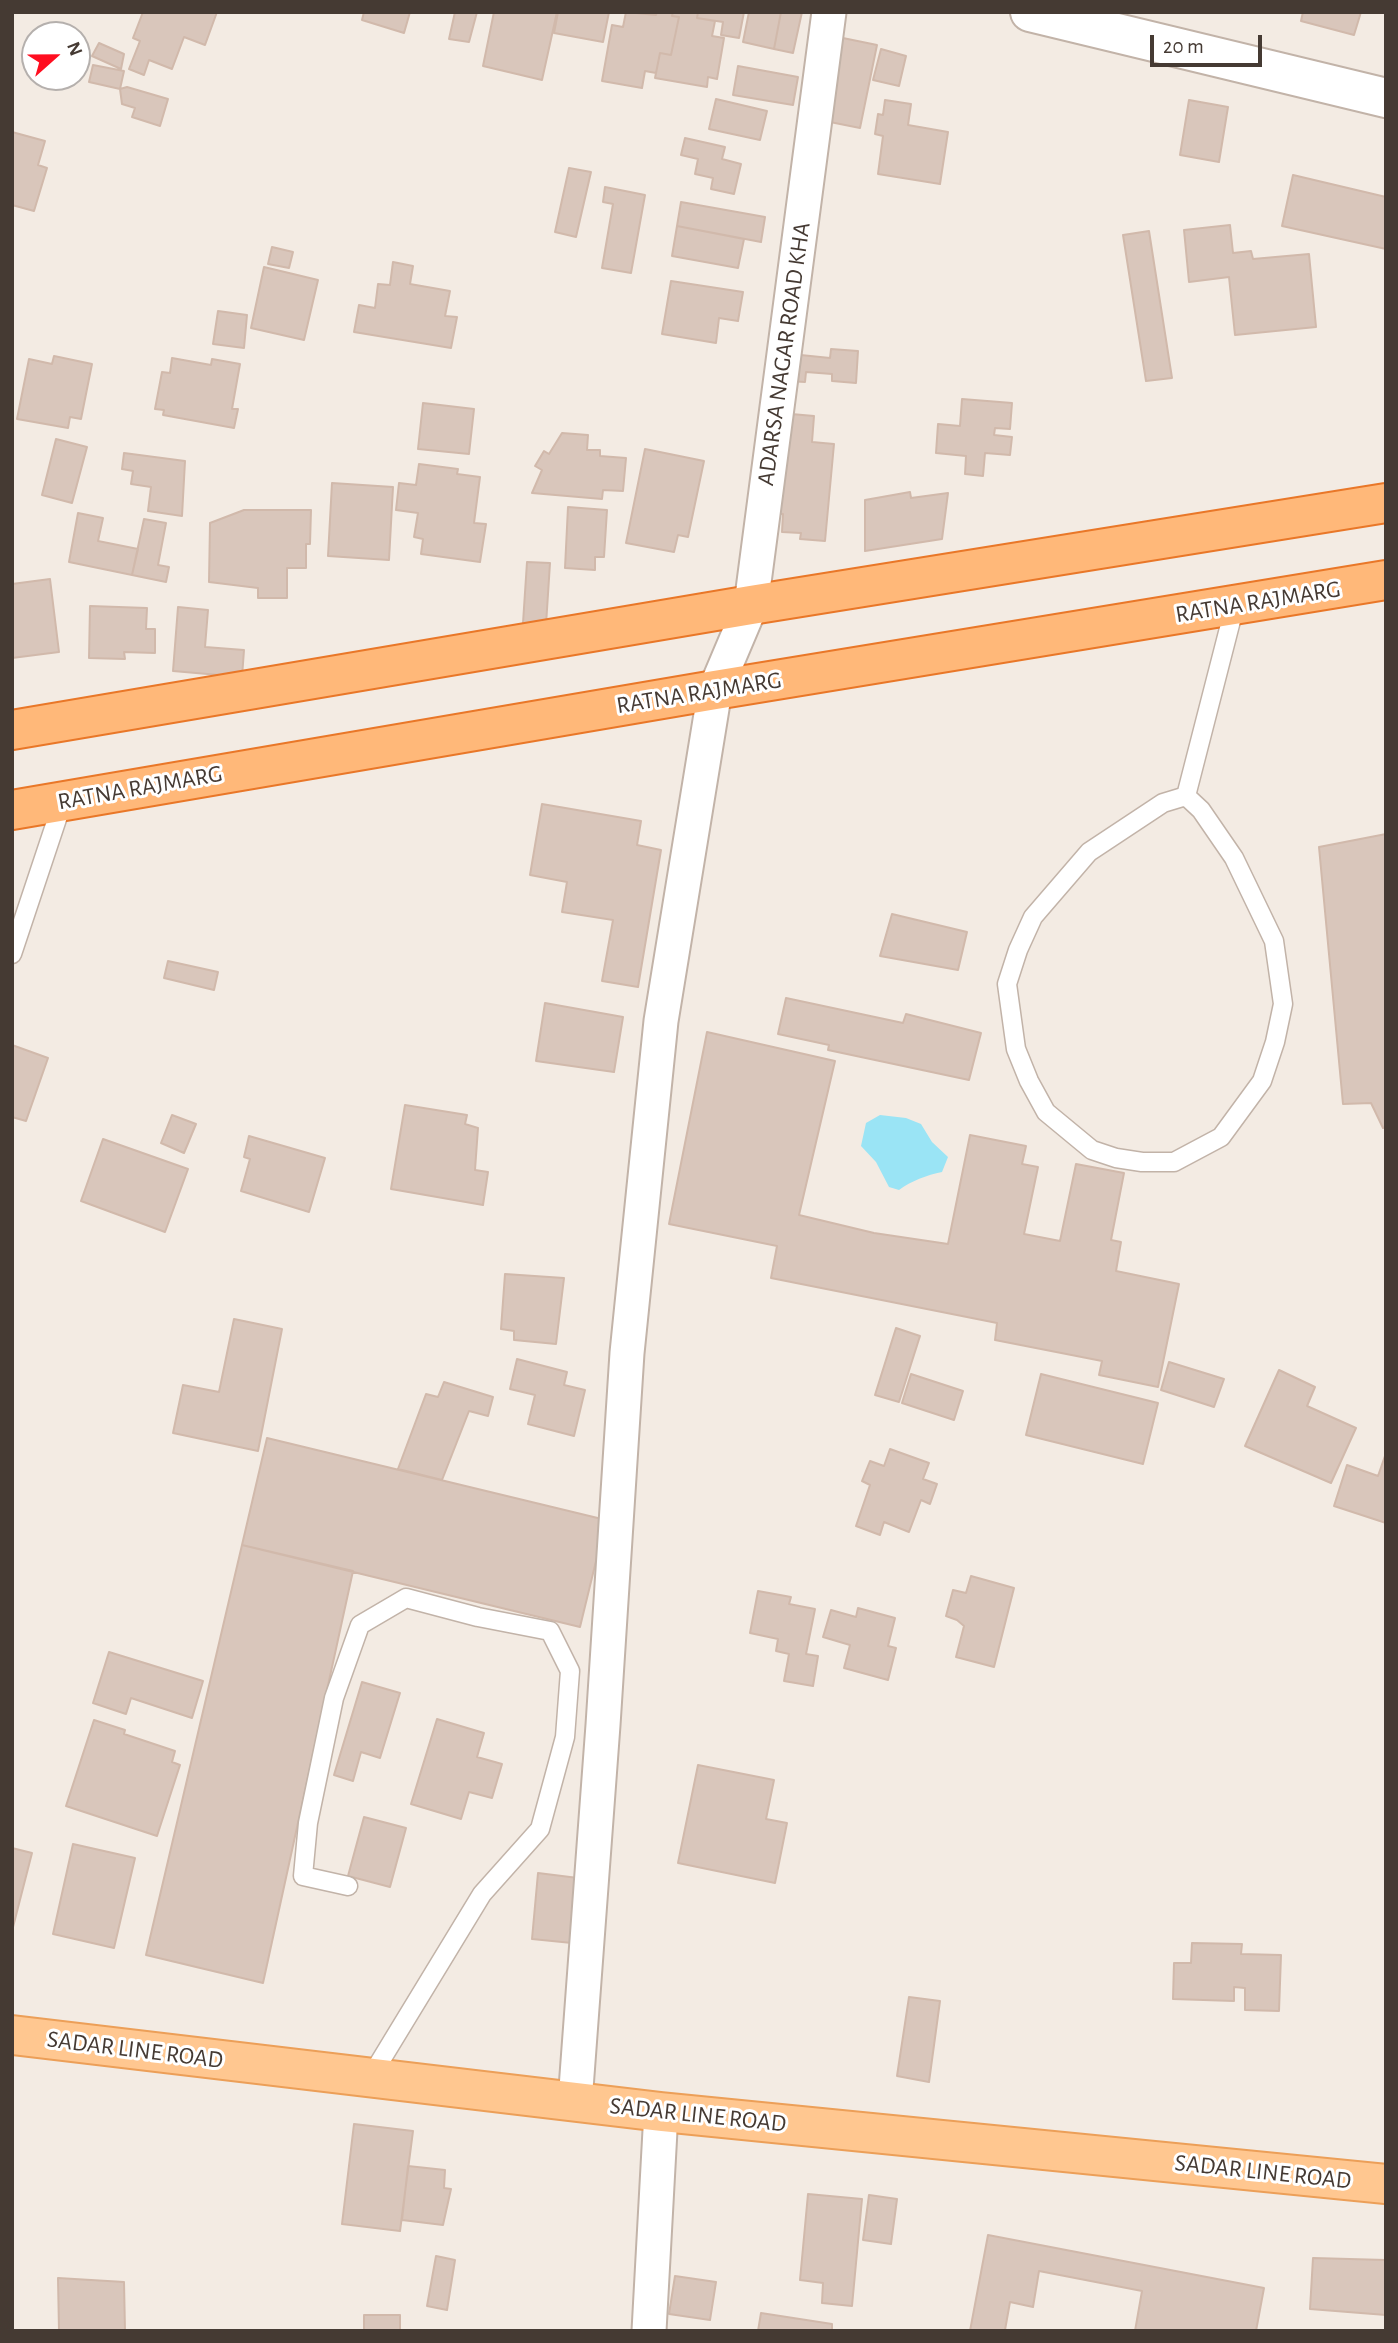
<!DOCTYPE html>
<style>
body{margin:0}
#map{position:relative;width:1398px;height:2343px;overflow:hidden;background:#f3ebe3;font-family:"Alegreya Sans",sans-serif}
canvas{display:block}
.frame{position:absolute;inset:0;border:14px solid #453a33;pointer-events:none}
.north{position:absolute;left:21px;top:21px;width:70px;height:70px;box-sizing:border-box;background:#fff;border:2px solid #b5b0ad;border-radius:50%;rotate:69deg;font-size:19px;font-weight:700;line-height:28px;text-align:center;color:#453a33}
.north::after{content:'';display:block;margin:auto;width:24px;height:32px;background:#ff0e20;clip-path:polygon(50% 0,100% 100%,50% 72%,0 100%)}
.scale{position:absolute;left:1150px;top:35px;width:112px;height:32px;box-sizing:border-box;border:4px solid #453a33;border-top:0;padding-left:9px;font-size:21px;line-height:24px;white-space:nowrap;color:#453a33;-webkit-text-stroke:5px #fff;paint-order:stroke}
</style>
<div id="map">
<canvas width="1398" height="2343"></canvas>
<div class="frame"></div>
<div class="north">N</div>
<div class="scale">20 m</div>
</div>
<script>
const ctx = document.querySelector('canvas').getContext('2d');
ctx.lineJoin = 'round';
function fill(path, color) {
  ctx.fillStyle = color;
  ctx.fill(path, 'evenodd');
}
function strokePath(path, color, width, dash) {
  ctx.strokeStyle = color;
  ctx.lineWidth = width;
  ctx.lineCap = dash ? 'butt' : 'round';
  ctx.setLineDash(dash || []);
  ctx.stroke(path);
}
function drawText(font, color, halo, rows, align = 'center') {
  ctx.font = font + ' "Alegreya Sans",sans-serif';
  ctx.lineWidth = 6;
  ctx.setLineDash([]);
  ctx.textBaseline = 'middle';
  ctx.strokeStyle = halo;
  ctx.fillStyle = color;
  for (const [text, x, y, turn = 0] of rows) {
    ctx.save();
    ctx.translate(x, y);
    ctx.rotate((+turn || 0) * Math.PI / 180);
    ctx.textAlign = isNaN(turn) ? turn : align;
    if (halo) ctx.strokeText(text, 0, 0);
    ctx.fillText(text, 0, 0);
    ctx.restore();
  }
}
fill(new Path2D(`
 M 880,1115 L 906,1118 L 921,1124 L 932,1142 L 948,1157 L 942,1172 C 927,1175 911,1181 899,1190 L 889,1187 L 876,1162 L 861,1146 L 866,1123 Z`), '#9ae4f5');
const building = new Path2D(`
 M 143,12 L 217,12 L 205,45 L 184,37 L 172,69 L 149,60 L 144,75 L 129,69 L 140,41 L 133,38 Z
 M 364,12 L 410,12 L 404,33 L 362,20 Z
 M 455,12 L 477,12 L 469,42 L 449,39 Z
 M 494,12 L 557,12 L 542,80 L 483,66 Z
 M 558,12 L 609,12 L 603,42 L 554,33 Z
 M 626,12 L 656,15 L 657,12 L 673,12 L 672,16 L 679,17 L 671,55 L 660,53 L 656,73 L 645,71 L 642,88 L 602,81 L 612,25 L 623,27 Z
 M 673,12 L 698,12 L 697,18 L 715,21 L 712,36 L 724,38 L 717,79 L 708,77 L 707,87 L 655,78 L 660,53 L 671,55 L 679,17 L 672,16 Z
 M 698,12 L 744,12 L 739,38 L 721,35 L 723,22 L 697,18 Z
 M 749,12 L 781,12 L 774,49 L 743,42 Z
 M 781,12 L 802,12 L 793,53 L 774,49 Z
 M 1303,12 L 1361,12 L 1354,35 L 1301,21 Z
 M 838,37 L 877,45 L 860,128 L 820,120 Z
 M 99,43 L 124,54 L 121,69 L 92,56 Z
 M 881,49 L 906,56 L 899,86 L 873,80 Z
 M 93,65 L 124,71 L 120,89 L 89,82 Z
 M 738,66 L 798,77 L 793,105 L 733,95 Z
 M 127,87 L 168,99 L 160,126 L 132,117 L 135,108 L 122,104 L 120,89 Z
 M 716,99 L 767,111 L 760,140 L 709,129 Z
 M 885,100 L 911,104 L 908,125 L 948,132 L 940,184 L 878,174 L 883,136 L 875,134 L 878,114 L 883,115 Z
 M 1189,100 L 1228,107 L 1219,162 L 1180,155 Z
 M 12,132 L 45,141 L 38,165 L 47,168 L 34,211 L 12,205 Z
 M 685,138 L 725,147 L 722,159 L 741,164 L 734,194 L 711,189 L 713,178 L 695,174 L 698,159 L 681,155 Z
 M 569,168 L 591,172 L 576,237 L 555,232 Z
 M 1293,175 L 1386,197 L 1386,249 L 1282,226 Z
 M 605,187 L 645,195 L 631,273 L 602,268 L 613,204 L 603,202 Z
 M 681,202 L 765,217 L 761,242 L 677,226 Z
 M 1230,225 L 1233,253 L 1251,251 L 1253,259 L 1309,254 L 1316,327 L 1235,335 L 1229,277 L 1189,282 L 1184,230 Z
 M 677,226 L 744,239 L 738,268 L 672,256 Z
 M 1149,231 L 1172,378 L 1146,381 L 1123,235 Z
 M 272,247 L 293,252 L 289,268 L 268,264 Z
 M 393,262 L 413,266 L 410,284 L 450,291 L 445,316 L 457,317 L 451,348 L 354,332 L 359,305 L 375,308 L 378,284 L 390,285 Z
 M 264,267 L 318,280 L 304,340 L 251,328 Z
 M 671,281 L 743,292 L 738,321 L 719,318 L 716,343 L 662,334 Z
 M 218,311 L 247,315 L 244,348 L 213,344 Z
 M 831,349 L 858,351 L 856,383 L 832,381 L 832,374 L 806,372 L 805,382 L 788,381 L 791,354 L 830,358 Z
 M 54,356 L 92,364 L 81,419 L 70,417 L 68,428 L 17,419 L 29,359 L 52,364 Z
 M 172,358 L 211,365 L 212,359 L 240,364 L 232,409 L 238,409 L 234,428 L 163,415 L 164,410 L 155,409 L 162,372 L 170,373 Z
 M 962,399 L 1012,403 L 1010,429 L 995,428 L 994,435 L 1012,437 L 1010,455 L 985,453 L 983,476 L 965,474 L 966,456 L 936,453 L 938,424 L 960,426 Z
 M 423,403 L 474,409 L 469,454 L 418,449 Z
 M 780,413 L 814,416 L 812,442 L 834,444 L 825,541 L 800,539 L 801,533 L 782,532 L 783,514 L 771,513 Z
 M 562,433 L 588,435 L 587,450 L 600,450 L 600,456 L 626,458 L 623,491 L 603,490 L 602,499 L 532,493 L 542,470 L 535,466 L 544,451 L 549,454 Z
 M 56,439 L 87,447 L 72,503 L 42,495 Z
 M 645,449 L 704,461 L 688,537 L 678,535 L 674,552 L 626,543 Z
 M 124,453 L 185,461 L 182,516 L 148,511 L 151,487 L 131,484 L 133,471 L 122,469 Z
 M 419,464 L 458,469 L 457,474 L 480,477 L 474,523 L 486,524 L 480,562 L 421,554 L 423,539 L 414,537 L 418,513 L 396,510 L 399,483 L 416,485 Z
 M 332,483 L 393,487 L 389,560 L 328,556 Z
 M 910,492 L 911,498 L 948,493 L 942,539 L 865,551 L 865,500 Z
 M 568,507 L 607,510 L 604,557 L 595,557 L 595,570 L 565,568 Z
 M 244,510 L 311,510 L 310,544 L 306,544 L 306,568 L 287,568 L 287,598 L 258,598 L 258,588 L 209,582 L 210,523 Z
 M 78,513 L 103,518 L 98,541 L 138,549 L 132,575 L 69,562 Z
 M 144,519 L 166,523 L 158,565 L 169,567 L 166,582 L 132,575 Z
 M 527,562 L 550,563 L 546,625 L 523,623 Z
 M 50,579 L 59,652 L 12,658 L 12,584 Z
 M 90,606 L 147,608 L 146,629 L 155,629 L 155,653 L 124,652 L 125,659 L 89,658 Z
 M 178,607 L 208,610 L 205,647 L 244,650 L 242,677 L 173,671 Z
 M 542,804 L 641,821 L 637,845 L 661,850 L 638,987 L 602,981 L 613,920 L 562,912 L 567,882 L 530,875 Z
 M 1386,834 L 1386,1127 L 1383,1128 L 1371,1103 L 1343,1104 L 1319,847 Z
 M 892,914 L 967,932 L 958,970 L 880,956 Z
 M 168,961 L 218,972 L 214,990 L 164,978 Z
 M 786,998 L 903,1023 L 906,1014 L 981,1033 L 969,1080 L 828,1050 L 829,1045 L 778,1034 Z
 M 545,1003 L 623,1017 L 614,1072 L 536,1061 Z
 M 707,1032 L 835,1061 L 799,1215 L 874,1233 L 948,1244 L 970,1135 L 1026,1146 L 1022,1164 L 1038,1167 L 1024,1234 L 1060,1241 L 1076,1164 L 1124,1173 L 1111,1240 L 1121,1242 L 1116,1271 L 1179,1284 L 1158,1387 L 1099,1375 L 1102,1361 L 995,1340 L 997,1323 L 771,1278 L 777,1246 L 669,1224 Z
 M 12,1045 L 48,1058 L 26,1121 L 12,1117 Z
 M 405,1105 L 467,1115 L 465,1124 L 478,1128 L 475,1170 L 488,1172 L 483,1205 L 391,1189 Z
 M 172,1115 L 196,1124 L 184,1153 L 161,1143 Z
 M 249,1136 L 325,1158 L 309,1212 L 241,1191 L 250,1159 L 244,1157 Z
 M 103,1139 L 188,1169 L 165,1232 L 81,1201 Z
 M 505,1274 L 564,1278 L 556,1344 L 514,1340 L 514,1331 L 501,1329 Z
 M 234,1319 L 282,1329 L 258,1451 L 173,1433 L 183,1385 L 219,1392 Z
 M 896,1328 L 920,1336 L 899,1402 L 875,1395 Z
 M 517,1359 L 567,1372 L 564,1385 L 585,1390 L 574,1436 L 528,1424 L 535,1395 L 510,1389 Z
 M 1169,1362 L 1224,1379 L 1214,1407 L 1161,1390 Z
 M 1279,1370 L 1315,1387 L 1307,1406 L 1356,1428 L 1331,1483 L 1245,1446 Z
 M 911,1374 L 963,1391 L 954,1420 L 902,1403 Z
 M 1041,1374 L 1158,1403 L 1143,1464 L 1026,1435 Z
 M 444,1382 L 493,1397 L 488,1416 L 469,1411 L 442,1480 L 398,1469 L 426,1394 L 438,1397 Z
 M 267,1438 L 606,1520 L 580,1627 L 242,1545 Z
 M 890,1449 L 929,1463 L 923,1479 L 937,1484 L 930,1504 L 921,1500 L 909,1532 L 884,1522 L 880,1535 L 856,1526 L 870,1485 L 862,1481 L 870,1461 L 884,1466 Z
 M 1386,1453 L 1386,1523 L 1334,1506 L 1347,1465 L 1378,1476 Z
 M 242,1545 L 353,1571 L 263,1983 L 146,1955 Z
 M 971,1576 L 1014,1588 L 994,1667 L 956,1657 L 964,1626 L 957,1620 L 946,1616 L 953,1590 L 966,1593 Z
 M 758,1591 L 791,1597 L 789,1604 L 815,1609 L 806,1654 L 818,1656 L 813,1686 L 784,1681 L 789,1654 L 776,1651 L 778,1639 L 750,1633 Z
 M 858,1608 L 895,1618 L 888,1646 L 896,1648 L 888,1680 L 844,1668 L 850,1645 L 823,1637 L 831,1610 L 856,1617 Z
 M 109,1652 L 203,1681 L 192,1718 L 131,1698 L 126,1714 L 93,1703 Z
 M 362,1682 L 400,1693 L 380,1758 L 361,1752 L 353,1781 L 334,1775 Z
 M 437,1719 L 484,1733 L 477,1757 L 502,1764 L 492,1798 L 469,1792 L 461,1819 L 411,1804 Z
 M 94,1720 L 125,1730 L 124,1734 L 175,1751 L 172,1762 L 180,1765 L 157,1836 L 66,1806 Z
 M 698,1765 L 774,1780 L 766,1819 L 787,1823 L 775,1883 L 678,1863 Z
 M 364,1817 L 406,1828 L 390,1887 L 348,1876 Z
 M 73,1844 L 135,1858 L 114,1948 L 53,1934 Z
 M 12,1848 L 32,1853 L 12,1931 Z
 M 538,1873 L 578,1878 L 572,1943 L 532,1939 Z
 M 1192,1943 L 1242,1944 L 1241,1954 L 1281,1955 L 1279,2011 L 1245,2010 L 1245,1988 L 1234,1987 L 1234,2001 L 1173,1999 L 1174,1963 L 1191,1963 Z
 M 909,1997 L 940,2001 L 929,2082 L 897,2076 Z
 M 354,2124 L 413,2131 L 400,2231 L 342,2224 Z
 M 408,2166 L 445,2170 L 444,2188 L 451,2189 L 443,2225 L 402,2220 Z
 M 808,2194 L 862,2199 L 852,2306 L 822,2303 L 823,2283 L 800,2280 Z
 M 869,2195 L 897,2199 L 891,2244 L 863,2240 Z
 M 988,2235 L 1264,2288 L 1256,2331 L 1135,2331 L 1142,2291 L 1039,2271 L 1033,2307 L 1010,2302 L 1005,2330 L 1008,2331 L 970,2331 Z
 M 436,2256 L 455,2260 L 447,2310 L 427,2306 Z
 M 1313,2258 L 1386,2260 L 1386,2315 L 1310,2309 Z
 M 675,2276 L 716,2282 L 710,2320 L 669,2314 Z
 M 58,2278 L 124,2282 L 125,2331 L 59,2331 Z
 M 761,2313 L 832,2324 L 832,2331 L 758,2331 Z
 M 364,2315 L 400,2315 L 400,2331 L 364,2331 Z`);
fill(building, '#d9c6bb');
strokePath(building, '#d1b9ab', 2);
const service = new Path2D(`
 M 1186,796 L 1201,810 L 1234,858 L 1274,941 L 1283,1004 L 1275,1042 L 1262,1081 L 1221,1137 L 1174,1162 L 1142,1162 L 1116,1158 L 1092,1150 L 1046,1112 L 1029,1081 L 1016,1049 L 1007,984 L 1018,950 L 1033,917 L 1089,852 L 1163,803 Z
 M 1186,796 L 1235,605
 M 12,954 L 63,801
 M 348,1886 L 303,1876 L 308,1823 L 334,1698 L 360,1625 L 406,1598 L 478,1617 L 550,1631 L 570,1671 L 565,1737 L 540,1829 L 482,1894 L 370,2078`);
const minor = new Path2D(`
 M 575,2102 L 603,1725 L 627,1353 L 661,1021 L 715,690 L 751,605 L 829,12
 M 649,2331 L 661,2112`);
const tertiary = new Path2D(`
 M 1030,12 L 1386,98`);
const primary = new Path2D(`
 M 12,2035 L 661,2112 L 1386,2184`);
const trunk = new Path2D(`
 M 12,730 L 751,605 L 1386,503
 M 12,810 L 715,690 L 1386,580`);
strokePath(service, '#c2b3a8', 21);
strokePath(minor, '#c2b3a8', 37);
strokePath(tertiary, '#c2b3a8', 42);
strokePath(primary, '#ec9f58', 42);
strokePath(trunk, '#e97728', 42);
strokePath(service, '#fff', 18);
strokePath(minor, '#fff', 33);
strokePath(tertiary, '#fff', 38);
strokePath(primary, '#ffc790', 38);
strokePath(trunk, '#ffb879', 38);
drawText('24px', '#453a33', '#fff', [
 ["ADARSA NAGAR ROAD KHA",784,354,-82],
 ["RATNA RAJMARG",1258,602,-9],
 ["RATNA RAJMARG",699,693,-9],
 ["RATNA RAJMARG",140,788,-10],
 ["SADAR LINE ROAD",135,2050,7],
 ["SADAR LINE ROAD",698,2115,6],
 ["SADAR LINE ROAD",1263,2172,6]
]);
</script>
